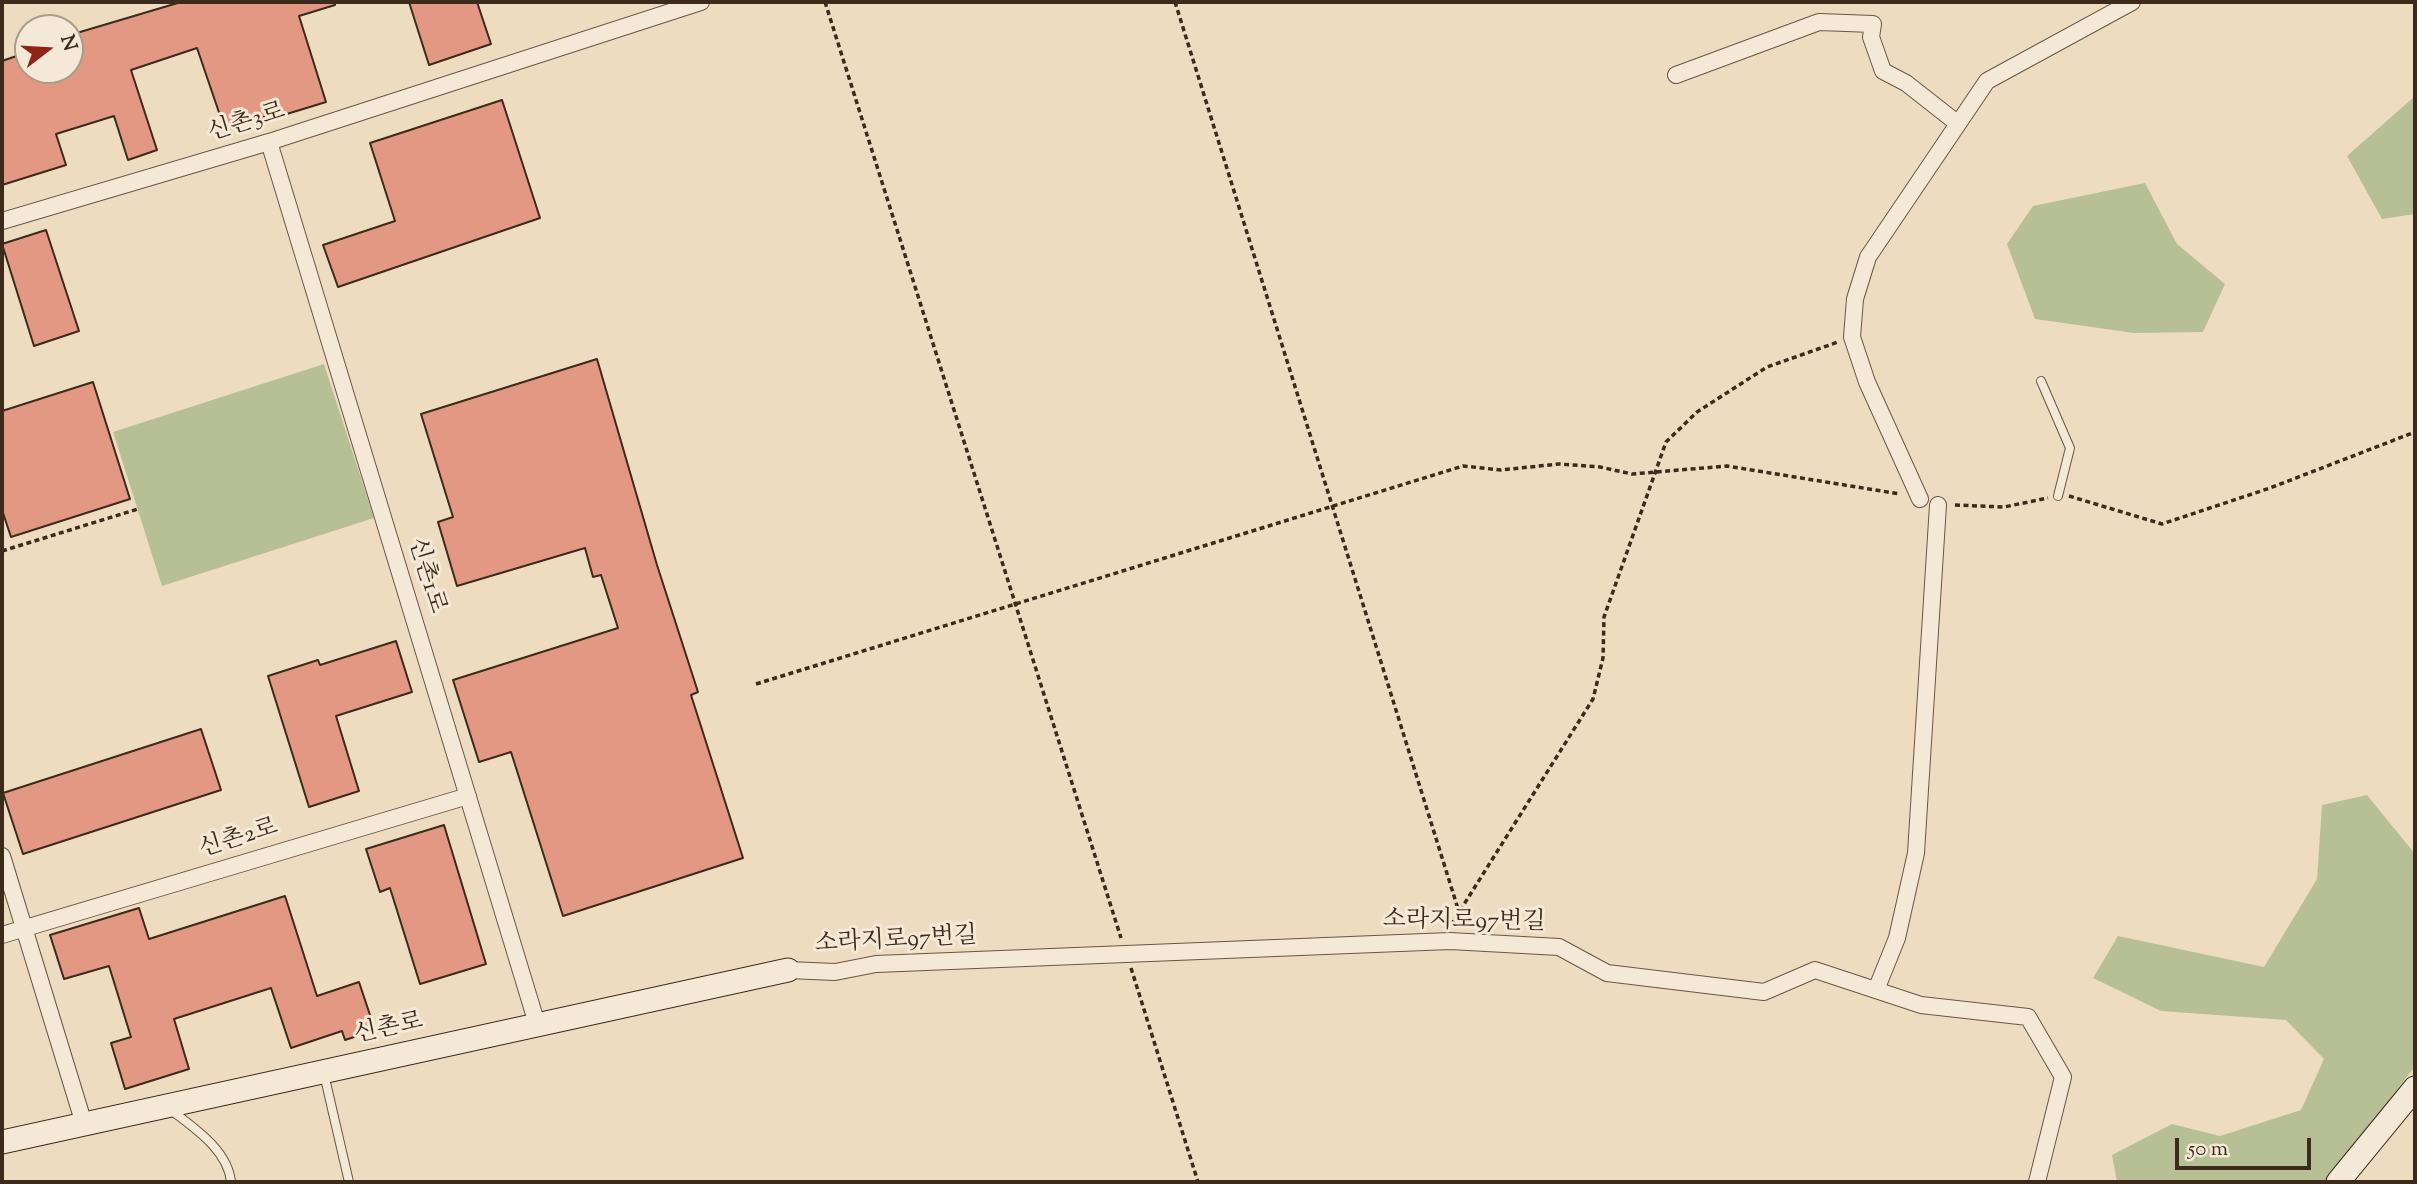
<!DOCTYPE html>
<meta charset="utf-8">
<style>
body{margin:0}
#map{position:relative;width:2417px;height:1184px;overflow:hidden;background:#eedcc1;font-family:"Sorts Mill Goudy",serif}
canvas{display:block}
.frame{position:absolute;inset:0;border:4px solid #3c2a1a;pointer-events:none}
.north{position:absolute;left:14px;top:14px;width:70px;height:70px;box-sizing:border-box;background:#f4e8d7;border:2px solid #aa9c8b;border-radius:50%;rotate:73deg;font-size:19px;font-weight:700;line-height:28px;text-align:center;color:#3c2a1a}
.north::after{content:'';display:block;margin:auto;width:24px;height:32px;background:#8f2418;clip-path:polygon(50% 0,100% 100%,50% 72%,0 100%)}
.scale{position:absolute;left:2175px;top:1138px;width:136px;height:32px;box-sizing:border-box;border:4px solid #3c2a1a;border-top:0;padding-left:9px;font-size:21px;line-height:24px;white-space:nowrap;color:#3c2a1a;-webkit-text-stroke:5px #f4e8d7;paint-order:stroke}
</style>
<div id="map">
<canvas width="2417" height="1184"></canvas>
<div class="frame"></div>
<div class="north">N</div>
<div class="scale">50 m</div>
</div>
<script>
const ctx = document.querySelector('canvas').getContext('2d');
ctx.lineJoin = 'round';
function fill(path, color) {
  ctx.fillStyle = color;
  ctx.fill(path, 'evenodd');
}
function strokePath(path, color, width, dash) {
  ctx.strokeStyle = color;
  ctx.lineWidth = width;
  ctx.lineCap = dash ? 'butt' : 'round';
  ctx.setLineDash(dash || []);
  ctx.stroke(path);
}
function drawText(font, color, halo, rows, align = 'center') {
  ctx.font = font + ' "Sorts Mill Goudy","Noto Serif KR",serif';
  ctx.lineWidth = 6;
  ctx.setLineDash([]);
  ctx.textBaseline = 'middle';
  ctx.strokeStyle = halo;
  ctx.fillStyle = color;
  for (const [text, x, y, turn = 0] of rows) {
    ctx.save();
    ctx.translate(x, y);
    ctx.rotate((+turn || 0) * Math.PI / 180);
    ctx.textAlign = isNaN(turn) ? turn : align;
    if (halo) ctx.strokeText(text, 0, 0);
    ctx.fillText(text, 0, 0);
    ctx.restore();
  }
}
fill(new Path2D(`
 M 2415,96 L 2415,214 L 2382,219 L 2347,156 Z
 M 2145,183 L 2177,244 L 2225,284 L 2203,332 L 2134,333 L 2035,319 L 2007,244 L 2033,206 Z
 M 324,364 L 374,518 L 162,586 L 113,432 Z
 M 2367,795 L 2415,854 L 2415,1066 L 2328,1182 L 2117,1182 L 2112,1155 L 2172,1124 L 2220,1136 L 2301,1110 L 2324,1059 L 2286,1020 L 2161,1011 L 2093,978 L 2118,936 L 2264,967 L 2317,879 L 2322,805 Z`), '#b7c094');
const building = new Path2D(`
 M 181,2 L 335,2 L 335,5 L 299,16 L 326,102 L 277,117 L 276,113 L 225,130 L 197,48 L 131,70 L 157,150 L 128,160 L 114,116 L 56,134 L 66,165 L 2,185 L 2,61 L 28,52 L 28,70 L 70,70 L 70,35 Z
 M 409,2 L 477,2 L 491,44 L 429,65 Z
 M 502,100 L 540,218 L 338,287 L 323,245 L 395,221 L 370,143 Z
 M 46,230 L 79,331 L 34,346 L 2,244 Z
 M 597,359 L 657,565 L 698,692 L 691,695 L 743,858 L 563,916 L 511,752 L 479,762 L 453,680 L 618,628 L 601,575 L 593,577 L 585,548 L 457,586 L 438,522 L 453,517 L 421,414 Z
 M 93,382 L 130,499 L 11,537 L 2,510 L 2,411 Z
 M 396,641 L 412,692 L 336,716 L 359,791 L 309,807 L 268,676 L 318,660 L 320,665 Z
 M 201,729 L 221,790 L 23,854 L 3,793 Z
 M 444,825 L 486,964 L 420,984 L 390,888 L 380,892 L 366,849 Z
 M 285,896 L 317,996 L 359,982 L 375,1030 L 345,1040 L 342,1031 L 291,1048 L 271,988 L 174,1019 L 189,1069 L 125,1089 L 111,1043 L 131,1037 L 109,966 L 64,979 L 50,935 L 139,908 L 149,939 Z`);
fill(building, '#e39883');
strokePath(building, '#3c2a1a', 2);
const lane = new Path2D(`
 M 2041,381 L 2070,448 L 2058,496
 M 324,1074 L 349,1182
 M 171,1110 C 194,1128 228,1150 231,1182`);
const street = new Path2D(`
 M 1676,75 L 1819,22 L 1873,24 L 1871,37 L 1883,71 L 1906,83 L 1957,123
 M 269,142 L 537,1024
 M 2,221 L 269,142 L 701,2
 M 1920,499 L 1867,382 L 1852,337 L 1855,299 L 1868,257 L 1987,81 L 2132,2
 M 2,856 L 84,1124
 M 2,935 L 468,796
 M 788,970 L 835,972 L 876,964 L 1450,941 L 1559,947 L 1607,973 L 1764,992 L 1815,970 L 1921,1005 L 2028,1017 L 2063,1077 L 2037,1182
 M 1876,990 L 1897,938 L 1916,853 L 1938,505`);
const secondary = new Path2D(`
 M 2,1142 L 788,970
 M 2338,1182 L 2415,1088`);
strokePath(lane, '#685644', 10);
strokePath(street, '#685644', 18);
strokePath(secondary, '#3c2a1a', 25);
strokePath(new Path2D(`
 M 825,2 L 1121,938
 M 1175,2 L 1459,912
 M 2069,496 L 2162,524 L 2270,488 L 2415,432
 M 1955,505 L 2004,507 L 2048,498
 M 2,551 L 138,509
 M 756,684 L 1463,466 L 1501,470 L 1559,464 L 1600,467 L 1632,474 L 1727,466 L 1900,494
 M 1451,925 L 1593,699 L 1603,658 L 1604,617 L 1666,442 L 1697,412 L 1767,367 L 1838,342
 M 1131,968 L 1198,1182`), '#3c2a1a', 3.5, [5, 3.5]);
strokePath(lane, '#f4e8d7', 8);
strokePath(street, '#f4e8d7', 16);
strokePath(secondary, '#f4e8d7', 23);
drawText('24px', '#3c2a1a', '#f4e8d7', [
 ["신촌3로",247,124,-17],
 ["신촌1로",425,576,73],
 ["신촌2로",239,840,-17],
 ["소라지로97번길",1464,923,1],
 ["소라지로97번길",896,942,-3],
 ["신촌로",389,1030,-12]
]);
</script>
